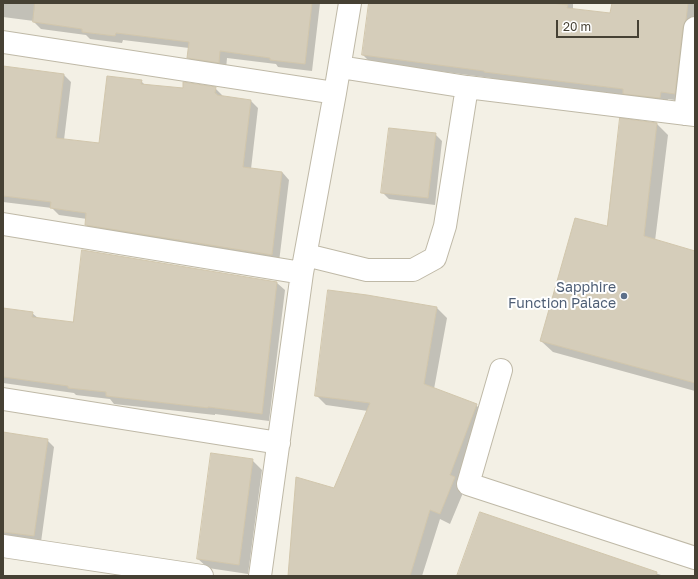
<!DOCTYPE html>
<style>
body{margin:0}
#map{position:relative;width:698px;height:579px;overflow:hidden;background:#f3f0e5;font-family:"Golos Text",sans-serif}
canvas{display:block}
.frame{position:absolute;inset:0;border:4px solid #464134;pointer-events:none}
.scale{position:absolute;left:556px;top:20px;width:83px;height:18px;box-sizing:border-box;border:2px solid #464134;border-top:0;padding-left:5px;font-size:12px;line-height:14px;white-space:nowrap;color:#464134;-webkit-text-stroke:3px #fff;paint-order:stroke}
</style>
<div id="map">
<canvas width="698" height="579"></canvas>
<div class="frame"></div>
<div class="scale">20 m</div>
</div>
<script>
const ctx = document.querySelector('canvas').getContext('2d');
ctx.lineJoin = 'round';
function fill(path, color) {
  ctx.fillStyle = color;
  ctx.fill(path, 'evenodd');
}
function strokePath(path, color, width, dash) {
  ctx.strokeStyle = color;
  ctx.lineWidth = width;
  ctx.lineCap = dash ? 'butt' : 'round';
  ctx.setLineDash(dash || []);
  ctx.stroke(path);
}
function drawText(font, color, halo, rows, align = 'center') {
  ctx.font = font + ' "Golos Text",sans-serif';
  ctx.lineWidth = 4;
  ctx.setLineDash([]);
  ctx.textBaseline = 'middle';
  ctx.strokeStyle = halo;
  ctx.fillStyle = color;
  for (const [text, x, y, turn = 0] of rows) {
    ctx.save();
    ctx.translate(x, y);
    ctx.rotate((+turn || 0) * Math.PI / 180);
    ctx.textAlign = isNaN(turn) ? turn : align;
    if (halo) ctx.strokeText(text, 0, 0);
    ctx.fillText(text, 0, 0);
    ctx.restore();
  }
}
fill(new Path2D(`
 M 3,3 L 320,3 L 312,71 L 278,67 L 276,64 L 227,58 L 226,69 L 195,64 L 188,57 L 189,48 L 123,40 L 122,43 L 90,39 L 86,35 L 41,29 L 34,22 L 34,21 L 3,17 Z
 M 370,3 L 573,3 L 573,10 L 611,14 L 613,3 L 695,3 L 693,27 L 682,101 L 668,99 L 667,105 L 631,100 L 626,95 L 492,79 L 491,78 L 370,62 L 363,55 Z
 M 3,67 L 64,75 L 71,82 L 64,140 L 100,144 L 141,81 L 145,85 L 183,89 L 215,88 L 222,95 L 222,97 L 251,101 L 258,108 L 251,169 L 282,172 L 289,180 L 279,262 L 93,232 L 86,224 L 87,219 L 59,215 L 52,208 L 3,202 Z
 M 657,124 L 668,135 L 655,241 L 695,252 L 695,391 L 553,352 L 541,341 L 608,228 Z
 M 435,134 L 442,141 L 435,205 L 389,199 L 382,192 Z
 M 277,283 L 285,290 L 269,421 L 215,414 L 215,415 L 114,404 L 110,399 L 76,395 L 74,393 L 3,383 L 3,309 L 32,313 L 38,318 L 74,323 Z
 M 437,308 L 447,318 L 434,389 L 476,405 L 486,415 L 465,488 L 450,524 L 440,519 L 422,576 L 289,576 L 334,489 L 368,411 L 326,405 L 316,395 Z
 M 3,433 L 47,440 L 54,447 L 41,542 L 3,537 Z
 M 252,460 L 262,470 L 248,574 L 208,568 L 198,559 Z
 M 481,513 L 664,576 L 458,576 Z`), '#0003');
const building = new Path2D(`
 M 35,3 L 312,3 L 305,64 L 270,60 L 270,58 L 220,51 L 219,63 L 187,58 L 189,42 L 116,33 L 115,36 L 82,32 L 82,29 L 33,22 Z
 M 369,3 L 552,3 L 568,5 L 567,8 L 610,13 L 612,3 L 688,3 L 686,20 L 683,27 L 675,94 L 661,92 L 660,98 L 623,94 L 623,89 L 484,72 L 484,71 L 362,55 Z
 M 3,66 L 64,74 L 56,138 L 99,143 L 107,76 L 142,80 L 141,84 L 183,88 L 183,82 L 216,87 L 215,93 L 217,94 L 217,95 L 251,100 L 243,167 L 282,172 L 272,255 L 85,225 L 86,213 L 50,208 L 51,202 L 3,196 Z
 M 620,118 L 657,123 L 644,236 L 695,251 L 695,383 L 540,341 L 575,218 L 607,226 Z
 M 389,128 L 436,133 L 428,198 L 381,193 Z
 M 82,250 L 277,282 L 262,414 L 208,407 L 208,408 L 106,396 L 106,392 L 68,388 L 68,386 L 3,377 L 3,308 L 33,312 L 32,317 L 73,322 Z
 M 328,290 L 367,295 L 437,307 L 424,384 L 477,404 L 450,475 L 455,477 L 440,514 L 430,510 L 410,576 L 288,576 L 296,477 L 334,488 L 370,403 L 315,396 Z
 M 3,432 L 48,439 L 34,536 L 3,532 Z
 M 211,453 L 253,459 L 239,565 L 197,559 Z
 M 480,512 L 657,572 L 656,576 L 457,576 Z`);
fill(building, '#d5cdba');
strokePath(building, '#d1c6ac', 1);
const minor = new Path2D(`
 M 3,42 L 335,93
 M 340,67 L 467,87 L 695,115
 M 685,114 L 695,28
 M 3,224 L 302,273
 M 306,255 L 367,270 L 413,270 L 435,258 L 445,226 L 467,87
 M 501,370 L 468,484 L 695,558
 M 3,399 L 279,443
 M 3,546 L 202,576
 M 260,576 L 302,273 L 335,93 L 350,3`);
strokePath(minor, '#bfb9a7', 24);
strokePath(minor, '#fff', 22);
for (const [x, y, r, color] of [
 [624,296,4,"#5c6f8a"]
]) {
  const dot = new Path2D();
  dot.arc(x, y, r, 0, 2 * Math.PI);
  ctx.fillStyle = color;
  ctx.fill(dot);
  strokePath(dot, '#fff', 1.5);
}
drawText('14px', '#4e5e75', '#fff', [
 ["Sapphire",616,288],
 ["Function Palace",616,304]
], 'right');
</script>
